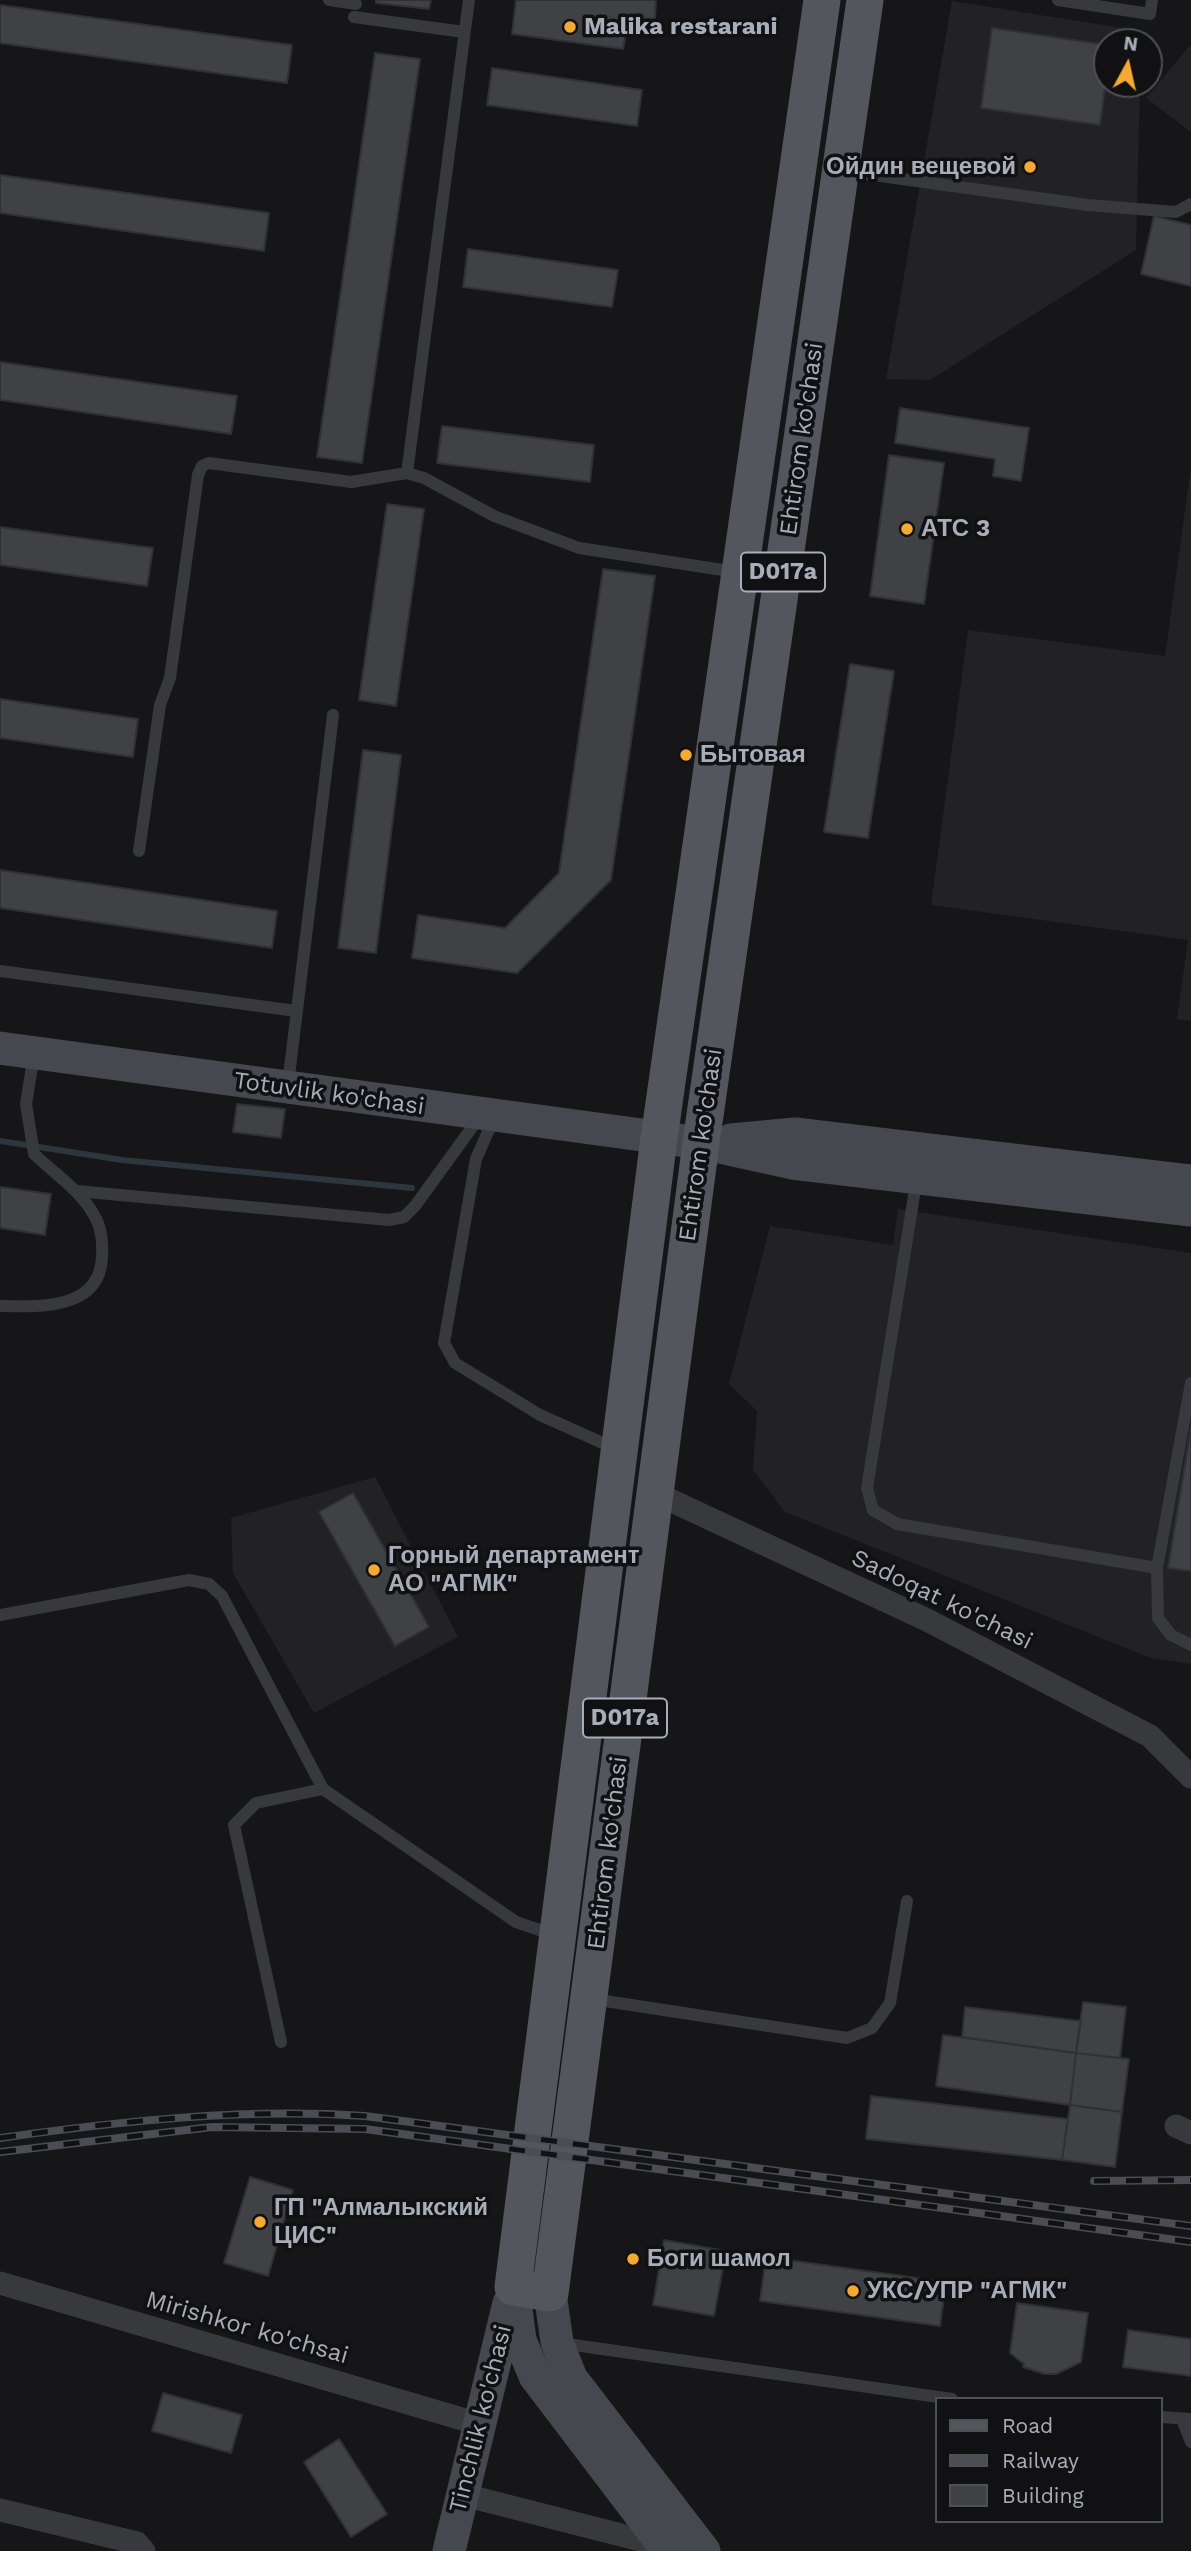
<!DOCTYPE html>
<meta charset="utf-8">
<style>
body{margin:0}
#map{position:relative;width:1191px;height:2551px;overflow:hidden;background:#161618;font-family:"Work Sans",sans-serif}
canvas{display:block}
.legend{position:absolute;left:935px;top:2397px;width:228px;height:126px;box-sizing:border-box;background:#111113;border:2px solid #4d5055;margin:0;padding:9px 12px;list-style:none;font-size:21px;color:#a8aeb9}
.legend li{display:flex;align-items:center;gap:14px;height:35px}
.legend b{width:35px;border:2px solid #4d5055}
.north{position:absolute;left:1093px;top:28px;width:70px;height:70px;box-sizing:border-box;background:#111113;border:2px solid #4d5055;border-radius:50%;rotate:8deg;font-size:19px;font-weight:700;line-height:28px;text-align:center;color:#a8aeb9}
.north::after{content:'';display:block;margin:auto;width:24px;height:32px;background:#f4a933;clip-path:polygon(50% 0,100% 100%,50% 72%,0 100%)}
</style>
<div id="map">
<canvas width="1191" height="2551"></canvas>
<ul class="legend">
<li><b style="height:9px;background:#53565d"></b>Road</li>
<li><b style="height:9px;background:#4a4d53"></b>Railway</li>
<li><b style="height:19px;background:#404145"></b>Building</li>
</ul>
<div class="north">N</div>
</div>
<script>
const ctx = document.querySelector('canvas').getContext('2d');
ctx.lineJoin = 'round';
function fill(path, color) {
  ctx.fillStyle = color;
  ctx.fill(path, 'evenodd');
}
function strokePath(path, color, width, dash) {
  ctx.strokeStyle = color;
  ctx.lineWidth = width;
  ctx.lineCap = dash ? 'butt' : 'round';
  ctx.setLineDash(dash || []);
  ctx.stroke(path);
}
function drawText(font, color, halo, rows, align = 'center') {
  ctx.font = font + ' "Work Sans",sans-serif';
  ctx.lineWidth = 7;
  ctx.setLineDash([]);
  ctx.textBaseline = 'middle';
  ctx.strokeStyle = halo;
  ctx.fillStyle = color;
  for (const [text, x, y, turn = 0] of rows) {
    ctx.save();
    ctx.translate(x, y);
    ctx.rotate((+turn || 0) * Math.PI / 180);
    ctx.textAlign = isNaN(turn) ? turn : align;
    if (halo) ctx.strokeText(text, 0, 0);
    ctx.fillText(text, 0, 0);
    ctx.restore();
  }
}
fill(new Path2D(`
 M 952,1 L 1141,31 L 1141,42 L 1107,42 L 1107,84 L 1140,84 L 1136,250 L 930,380 L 886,379 Z
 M 1191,44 L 1191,132 L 1146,98 Z
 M 1191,467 L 1191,1021 L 1177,1019 L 1188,940 L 931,905 L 968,630 L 1165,656 Z
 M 898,1209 L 1191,1253 L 1191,1664 L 1151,1658 L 785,1512 L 753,1470 L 757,1411 L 729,1384 L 770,1226 L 893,1245 Z
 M 375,1477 L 458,1637 L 314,1713 L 233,1573 L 231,1518 Z`), '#222225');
strokePath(new Path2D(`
 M 0,1141 L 122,1160 L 412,1188`), '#2c363d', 6);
const building = new Path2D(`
 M 376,0 L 431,0 L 429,9 L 376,3 Z
 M 516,0 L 656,0 L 655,19 L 629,18 L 623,49 L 512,34 Z
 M 0,5 L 292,45 L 287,83 L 0,43 Z
 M 992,28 L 1107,45 L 1107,72 L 1100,125 L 981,108 Z
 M 375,53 L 420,59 L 362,463 L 317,457 Z
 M 492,68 L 642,90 L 637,126 L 487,105 Z
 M 0,175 L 269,213 L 264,251 L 0,213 Z
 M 1154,216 L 1191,225 L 1191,286 L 1141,274 Z
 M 468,249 L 618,270 L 612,307 L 463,287 Z
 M 0,362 L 237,396 L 231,434 L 0,400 Z
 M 900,408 L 1029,428 L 1021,481 L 993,476 L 995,459 L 895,443 Z
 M 442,426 L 594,445 L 590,482 L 437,463 Z
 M 889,455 L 944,463 L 924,604 L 870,596 Z
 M 387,504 L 424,509 L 396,706 L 359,700 Z
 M 0,527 L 153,548 L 147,586 L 0,565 Z
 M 603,569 L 655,576 L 611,880 L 517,973 L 412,958 L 418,915 L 505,928 L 559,873 Z
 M 850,664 L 894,671 L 868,838 L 824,832 Z
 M 0,699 L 138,719 L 133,757 L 0,738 Z
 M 363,750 L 401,755 L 376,953 L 338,948 Z
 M 0,870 L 277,911 L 272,948 L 0,908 Z
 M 237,1104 L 285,1109 L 281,1138 L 233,1132 Z
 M 0,1187 L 51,1194 L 45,1235 L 0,1228 Z
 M 1191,1428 L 1191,1571 L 1168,1568 Z
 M 353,1493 L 429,1627 L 395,1646 L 319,1512 Z
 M 1083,2002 L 1126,2007 L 1120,2058 L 1076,2053 Z
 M 965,2007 L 1081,2021 L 1076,2053 L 962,2037 Z
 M 943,2035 L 1076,2053 L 1070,2105 L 936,2086 Z
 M 1076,2053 L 1129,2059 L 1122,2112 L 1070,2105 Z
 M 871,2096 L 1068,2119 L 1062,2160 L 866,2139 Z
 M 1070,2105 L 1122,2112 L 1115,2167 L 1062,2160 Z
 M 250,2177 L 293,2190 L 268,2276 L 224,2263 Z
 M 664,2240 L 726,2251 L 714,2316 L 653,2305 Z
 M 766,2257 L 946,2282 L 940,2326 L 760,2301 Z
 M 1017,2303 L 1088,2313 L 1081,2362 L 1056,2374 L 1045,2374 L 1023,2367 L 1024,2364 L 1010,2353 Z
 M 1128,2330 L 1191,2339 L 1191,2376 L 1123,2367 Z
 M 163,2393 L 242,2415 L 231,2453 L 152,2431 Z
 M 339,2439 L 387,2514 L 351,2537 L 304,2462 Z`);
fill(building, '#404145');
strokePath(building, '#303134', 2);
strokePath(new Path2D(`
 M 329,0 L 356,4
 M 1058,0 L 1150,14 L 1152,0
 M 354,17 L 464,32
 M 845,171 L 1088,205 L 1176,212 L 1191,204
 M 407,473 L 469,0
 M 139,851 L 160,705 L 170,678 L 198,475 L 202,466 L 209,463 L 351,482 L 407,473 L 424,478 L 494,516 L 579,548 L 736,572
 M 0,971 L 296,1011
 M 288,1084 L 333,715
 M 494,1118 L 476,1159 L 444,1343 L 455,1363 L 540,1415 L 616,1449
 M 917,1177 L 867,1488 L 873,1510 L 897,1524 L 1157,1568
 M 77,1191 L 389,1220 L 404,1217 L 415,1206 L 481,1115
 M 0,1306 C 39,1307 100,1310 102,1257 C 103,1242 102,1228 94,1215 C 80,1190 55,1174 34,1154 L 26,1104 L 34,1054
 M 1191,1383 L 1157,1568 L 1158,1618 L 1171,1635 L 1191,1645
 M 0,1615 L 189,1580 L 209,1584 L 222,1596 L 323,1789 L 516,1922 L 554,1935
 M 592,1999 L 847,2038 L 872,2028 L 890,2003 L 907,1901
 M 281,2042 L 234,1825 L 256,1803 L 323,1789
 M 560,2343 L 952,2399
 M 1161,2417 L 1191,2419
 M 1182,2419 L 1191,2442`), '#37393d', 12);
strokePath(new Path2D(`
 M 655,1493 L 927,1620 L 1150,1736 L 1191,1777
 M 1176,2126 L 1191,2133
 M 0,2283 L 479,2424
 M 464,2495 L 664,2546
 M 0,2510 L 137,2543 L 144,2551`), '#37393d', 23);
strokePath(new Path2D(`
 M 0,1048 L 701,1143 L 792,1163 L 1191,1210
 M 731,1140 L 795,1134 L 1191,1181
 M 513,2287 L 520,2340 L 535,2376 L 668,2551
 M 550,2293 L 557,2342 L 571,2378 L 704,2551
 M 449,2551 L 509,2303`), '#45484e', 33);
strokePath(new Path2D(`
 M 822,0 L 659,1138 L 513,2287 L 550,2293 L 701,1143 L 865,0`), '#53565d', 37);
const rail = new Path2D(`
 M 0,2138 C 122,2121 241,2108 365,2116 L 1191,2226
 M 0,2152 L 212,2127 L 365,2129 L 1191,2242
 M 1094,2181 L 1191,2180`);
strokePath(rail, '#4a4d53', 8);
strokePath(rail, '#111113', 5, [16]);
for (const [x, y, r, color] of [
 [570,27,7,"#f4a933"],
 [1030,167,7,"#f4a933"],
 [907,529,7,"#f4a933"],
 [686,755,7,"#f4a933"],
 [374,1570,7,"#f4a933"],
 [260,2222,7,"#f4a933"],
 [633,2259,7,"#f4a933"],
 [853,2291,7,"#f4a933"]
]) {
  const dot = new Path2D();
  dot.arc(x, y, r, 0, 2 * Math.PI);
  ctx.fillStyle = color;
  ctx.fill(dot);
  strokePath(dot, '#111113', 2.5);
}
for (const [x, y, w] of [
 [783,572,84],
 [625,1718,84]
]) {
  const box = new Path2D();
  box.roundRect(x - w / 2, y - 19.5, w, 39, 5);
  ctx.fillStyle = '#111113';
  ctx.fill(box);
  strokePath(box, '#a8aeb9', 2);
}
drawText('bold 23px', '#a8aeb9', null, [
 ["D017a",783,572],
 ["D017a",625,1718]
]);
drawText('bold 24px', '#a8aeb9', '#111113', [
 ["Malika restarani",584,27],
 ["Ойдин вещевой",1016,167,"right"],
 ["АТС 3",921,529],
 ["Бытовая",700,755],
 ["Горный департамент",388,1556],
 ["АО \"АГМК\"",388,1584],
 ["ГП \"Алмалыкский",274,2208],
 ["ЦИС\"",274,2236],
 ["Боги шамол",647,2259],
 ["УКС/УПР \"АГМК\"",867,2291]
], 'left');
drawText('24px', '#a8aeb9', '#111113', [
 ["Ehtirom ko'chasi",802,439,-82],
 ["Totuvlik ko'chasi",329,1094,8],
 ["Ehtirom ko'chasi",701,1145,-82],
 ["Sadoqat ko'chasi",942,1600,26],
 ["Ehtirom ko'chasi",608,1853,-83],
 ["Mirishkor ko'chsai",247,2328,16],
 ["Tinchlik ko'chasi",481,2419,-76]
]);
</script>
